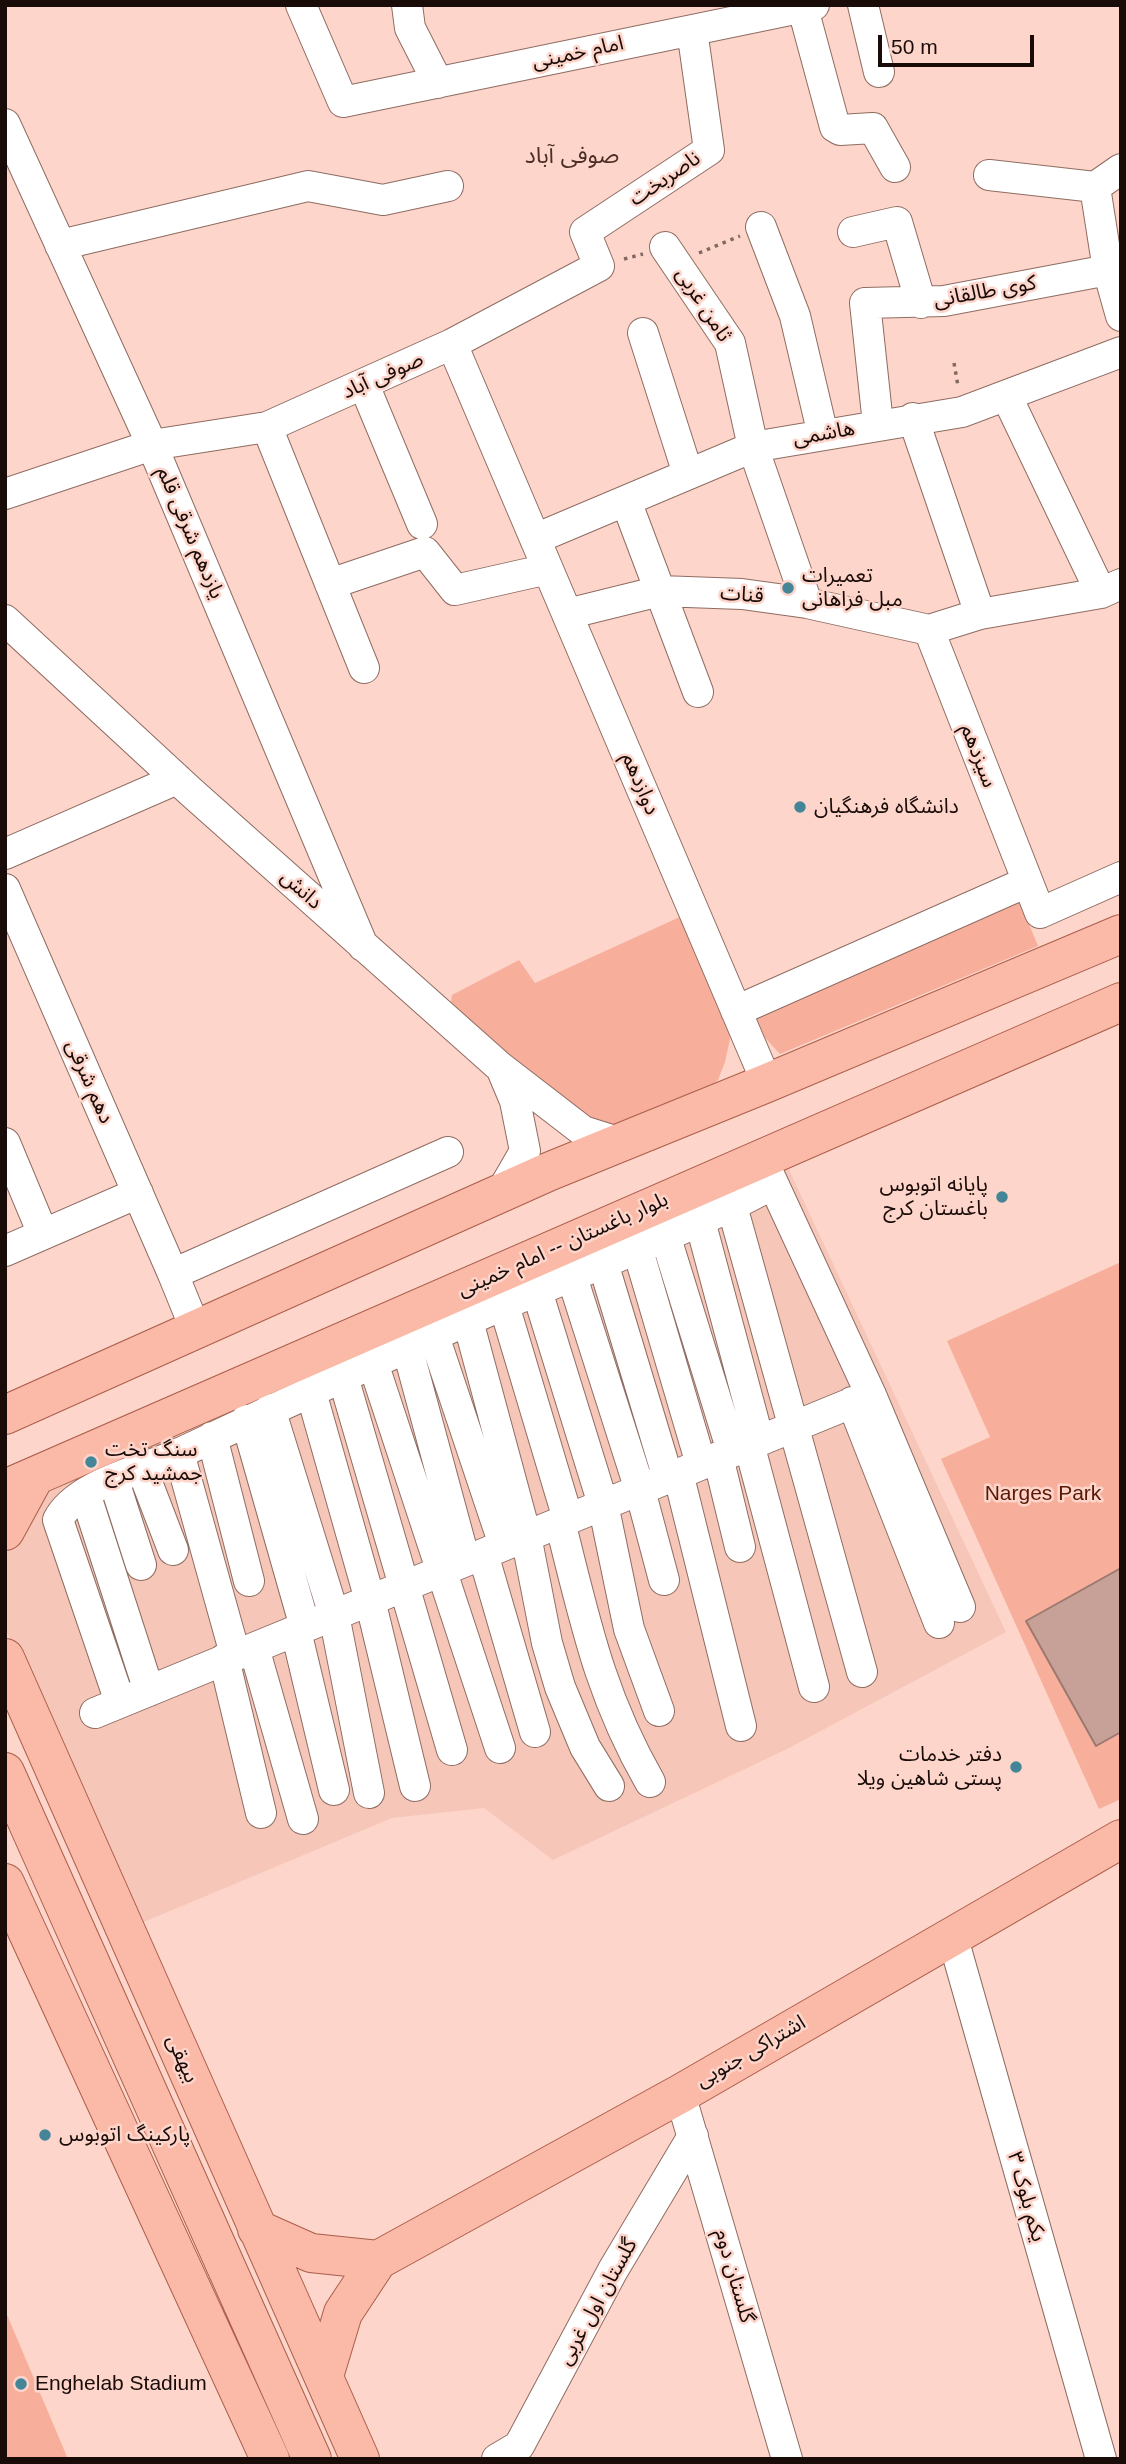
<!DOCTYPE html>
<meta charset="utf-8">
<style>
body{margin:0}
#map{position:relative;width:1126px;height:2464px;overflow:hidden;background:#fdd5ca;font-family:Helvetica,sans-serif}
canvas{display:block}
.frame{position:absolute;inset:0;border:7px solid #180b08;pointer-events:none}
.scale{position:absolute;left:878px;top:35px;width:156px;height:32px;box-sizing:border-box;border:4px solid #180b08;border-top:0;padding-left:9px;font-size:21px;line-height:24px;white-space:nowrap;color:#180b08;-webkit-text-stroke:5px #fdd5ca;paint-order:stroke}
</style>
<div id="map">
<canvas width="1126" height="2464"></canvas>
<div class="frame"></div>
<div class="scale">50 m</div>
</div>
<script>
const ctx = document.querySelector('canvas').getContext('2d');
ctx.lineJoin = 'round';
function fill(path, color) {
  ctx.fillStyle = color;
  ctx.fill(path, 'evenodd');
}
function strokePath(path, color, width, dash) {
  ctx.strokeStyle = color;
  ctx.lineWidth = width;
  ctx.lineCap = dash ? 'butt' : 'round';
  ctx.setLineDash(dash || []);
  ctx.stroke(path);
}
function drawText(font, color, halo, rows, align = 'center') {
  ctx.font = font + ' Helvetica,"Noto Sans Arabic",sans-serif';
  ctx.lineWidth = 5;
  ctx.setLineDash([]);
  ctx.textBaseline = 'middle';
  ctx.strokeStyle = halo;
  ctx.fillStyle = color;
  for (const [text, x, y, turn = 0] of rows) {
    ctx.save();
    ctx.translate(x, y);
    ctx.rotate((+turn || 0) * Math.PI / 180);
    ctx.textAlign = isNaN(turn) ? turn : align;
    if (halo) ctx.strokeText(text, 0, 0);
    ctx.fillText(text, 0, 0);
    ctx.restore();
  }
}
fill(new Path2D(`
 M 783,1157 L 1006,1632 L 787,1749 L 553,1860 L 484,1808 L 392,1818 L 139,1924 L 5,1628 L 6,1555 L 38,1487 Z`), '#f6c7b9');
fill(new Path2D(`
 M 1018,897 L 1038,946 L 780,1054 L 756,1028 L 753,1015 Z
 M 682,916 L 705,977 L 727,1023 L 730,1039 L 725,1062 L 718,1080 L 700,1099 L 618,1129 L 583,1119 L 450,1008 L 452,995 L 519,960 L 535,983 Z
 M 1121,1262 L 1121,1799 L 1099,1809 L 941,1459 L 990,1437 L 947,1341 Z
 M 5,2310 L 68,2459 L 5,2459 Z`), '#f7af9b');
const building = new Path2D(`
 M 1121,1568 L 1121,1732 L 1096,1746 L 1026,1621 Z`);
fill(building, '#c7a197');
strokePath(building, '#9c796f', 2);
const minor = new Path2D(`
 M 301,5 L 343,102 L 814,5
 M 407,5 L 410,28 L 438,83
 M 802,5 L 835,127 L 840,130 L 873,128 L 895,167
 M 863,5 L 879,72
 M 5,124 L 152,445 L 363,946
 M 1121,169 L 1095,187 L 1108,270 L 1121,316
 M 989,175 L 1095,187
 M 761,227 L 795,316 L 823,435
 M 853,232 L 897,222 L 921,303
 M 60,245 L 308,186 L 383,200 L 448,186
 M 665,247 L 730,343 L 753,447 L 807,603
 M 643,333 L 688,474
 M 452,344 L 767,1083
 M 364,385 L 422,524
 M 1007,397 L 1101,593
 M 913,418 L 980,614
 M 878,424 L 865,303 L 944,301 L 1108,270
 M 267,427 L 364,668
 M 5,494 L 152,445 L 267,427 L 452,344 L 599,266 L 585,232 L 709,150 L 692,30
 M 626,501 L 698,692
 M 535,539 L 753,447 L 962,412 L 1121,352
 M 330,584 L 425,552 L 455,590 L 548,569
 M 567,614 L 660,591 L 742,594 L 807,603 L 929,630 L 980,614 L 1101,593 L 1121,584
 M 5,620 L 190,791 L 500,1067 L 583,1131 L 621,1143
 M 929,630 L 1040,913 L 1121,877
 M 5,854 L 177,779
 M 5,889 L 173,1274
 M 736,1011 L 1027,882
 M 502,1070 L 515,1101 L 525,1151 L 502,1191
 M 5,1143 L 43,1234
 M 766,1168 L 871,1395 L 960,1607
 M 732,1206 L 862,1672
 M 700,1221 L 759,1441
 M 665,1235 L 732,1451
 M 637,1247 L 701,1464
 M 5,1251 L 138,1193
 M 603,1263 L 668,1478
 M 572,1277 L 640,1490 L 664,1580
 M 537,1291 L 603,1504 L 629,1629 L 659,1711
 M 504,1305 L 568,1519
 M 468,1321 L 526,1536 L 547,1643 L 560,1687 L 585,1747 L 609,1786
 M 195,1328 L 173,1274 L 448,1152
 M 434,1336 L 504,1545
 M 407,1347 L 465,1561
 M 373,1363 L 500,1748
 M 343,1377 L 452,1750
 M 311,1392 L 370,1600 L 415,1786
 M 852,1402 L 939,1623
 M 270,1409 L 334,1615 L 369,1793
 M 246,1420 L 305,1627
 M 212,1437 L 249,1581
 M 749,1444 L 814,1687
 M 179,1453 L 235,1654
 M 718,1457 L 740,1547
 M 142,1469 L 173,1550
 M 678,1473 L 741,1726
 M 114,1481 L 141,1565
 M 85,1493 L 149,1691
 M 560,1522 C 585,1620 599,1693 650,1782
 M 483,1554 L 535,1732
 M 296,1631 L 334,1790
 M 254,1648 L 303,1819
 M 224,1659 L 261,1813
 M 120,1702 L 58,1520 C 76,1484 144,1470 180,1453 C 287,1403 394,1352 503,1305 C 594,1266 687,1231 773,1184
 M 95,1713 L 871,1395
 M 952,1935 L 1101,2459
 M 680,2094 L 787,2459
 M 497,2459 L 519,2446 L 613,2270 L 693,2136`);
const major = new Path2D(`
 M 5,1415 L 548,1172 L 767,1083 L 1121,934
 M 5,1489 L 1121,1002
 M 5,1531 L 35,1476
 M 5,1658 L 360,2459
 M 5,1772 L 312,2459
 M 5,1883 L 270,2459
 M 257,2229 L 311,2253 L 378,2260
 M 324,2376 L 343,2313 L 378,2260 L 680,2094 L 1121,1839`);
strokePath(minor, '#8f6c62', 32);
strokePath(major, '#aa5e4a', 40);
strokePath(new Path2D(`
 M 699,253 L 740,236
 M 624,259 L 643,254
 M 954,363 L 958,386`), '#836962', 3.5, [3.5, 5]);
strokePath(minor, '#fff', 30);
strokePath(major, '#fbb9a7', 38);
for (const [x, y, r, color] of [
 [788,588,7,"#448697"],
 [800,807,7,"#448697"],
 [1002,1197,7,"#448697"],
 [91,1462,7,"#448697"],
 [1016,1767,7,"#448697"],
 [45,2135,7,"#448697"],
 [21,2384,7,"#448697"]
]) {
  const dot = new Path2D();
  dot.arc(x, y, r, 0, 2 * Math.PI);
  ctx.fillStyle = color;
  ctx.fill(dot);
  strokePath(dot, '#fdd5ca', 2.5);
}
drawText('21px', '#180b08', '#fdd5ca', [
 ["امام خمینی",578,53,-12],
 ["ناصربخت",665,179,-34],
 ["کوی طالقانی",985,292,-10],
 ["ثامن غربی",703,305,57],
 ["صوفی آباد",383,376,-24],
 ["هاشمی",824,434,-10],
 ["یازدهم شرقی قلم",190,533,67],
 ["قنات",742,595,5],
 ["سیزدهم",978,756,69],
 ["دوازدهم",640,784,67],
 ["دانش",301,890,42],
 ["دهم شرقی",89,1082,66],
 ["بلوار باغستان -- امام خمینی",563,1245,-24],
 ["اشتراکی جنوبی",751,2052,-30],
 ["بیهقی",182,2059,66],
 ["یکم بلوک ۳",1026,2197,74],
 ["گلستان دوم",734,2276,74],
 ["گلستان اول غربی",598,2302,-61]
]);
drawText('21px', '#180b08', '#fdd5ca', [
 ["تعمیرات",802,576],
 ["مبل فراهانی",802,600],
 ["دانشگاه فرهنگیان",814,807],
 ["پایانه اتوبوس",988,1185,"right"],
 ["باغستان کرج",988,1209,"right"],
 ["سنگ تخت",105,1450],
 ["جمشید کرج",105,1474],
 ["دفتر خدمات",1002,1755,"right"],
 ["پستی شاهین ویلا",1002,1779,"right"],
 ["پارکینگ اتوبوس",59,2135],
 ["Enghelab Stadium",35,2384]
], 'left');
drawText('21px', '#5a1906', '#fdd5ca', [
 ["Narges Park",1043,1494]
]);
drawText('23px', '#4c2e26', '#fdd5ca', [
 ["صوفی آباد",572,157]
]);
</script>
